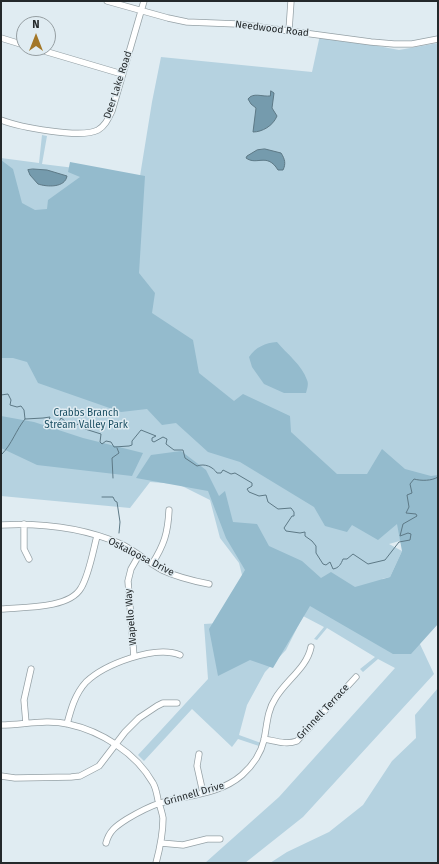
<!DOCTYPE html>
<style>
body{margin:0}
#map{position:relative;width:439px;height:864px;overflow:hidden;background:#e0ecf2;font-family:"Fira Sans",sans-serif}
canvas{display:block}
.frame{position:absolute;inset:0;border:2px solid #24292b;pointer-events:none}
.north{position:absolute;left:16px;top:16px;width:40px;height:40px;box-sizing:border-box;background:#e0ecf2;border:1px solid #959ea2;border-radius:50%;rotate:0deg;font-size:11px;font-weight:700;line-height:16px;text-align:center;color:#24292b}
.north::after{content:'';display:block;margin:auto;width:14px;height:18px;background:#a37728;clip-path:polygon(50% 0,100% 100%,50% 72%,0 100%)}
</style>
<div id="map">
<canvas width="439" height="864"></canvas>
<div class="frame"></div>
<div class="north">N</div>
</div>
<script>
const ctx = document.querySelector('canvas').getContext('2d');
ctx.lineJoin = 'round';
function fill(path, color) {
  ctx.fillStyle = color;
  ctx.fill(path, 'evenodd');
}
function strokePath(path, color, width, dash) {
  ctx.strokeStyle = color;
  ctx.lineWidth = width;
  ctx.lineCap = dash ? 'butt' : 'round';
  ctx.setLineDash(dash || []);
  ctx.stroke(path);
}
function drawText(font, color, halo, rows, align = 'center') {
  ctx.font = font + ' "Fira Sans",sans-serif';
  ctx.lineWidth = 3;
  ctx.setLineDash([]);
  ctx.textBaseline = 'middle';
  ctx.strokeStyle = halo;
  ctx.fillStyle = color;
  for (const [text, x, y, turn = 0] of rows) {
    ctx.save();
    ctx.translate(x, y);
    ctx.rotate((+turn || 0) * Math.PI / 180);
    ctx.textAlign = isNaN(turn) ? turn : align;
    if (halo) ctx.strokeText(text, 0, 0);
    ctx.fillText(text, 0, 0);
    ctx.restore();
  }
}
fill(new Path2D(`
 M 320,35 L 399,50 L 438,43 L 438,530 L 389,544 L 402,551 L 390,577 L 382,579 L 403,608 L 434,674 L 303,817 L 245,863 L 205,863 L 279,797 L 395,668 L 378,659 L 363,672 L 360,669 L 375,657 L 327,628 L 317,640 L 314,639 L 324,627 L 303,616 L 286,650 L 265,672 L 247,705 L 239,735 L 261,743 L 259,746 L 238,739 L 232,747 L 192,709 L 144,761 L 138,755 L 208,679 L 204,624 L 236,622 L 245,587 L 239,563 L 220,538 L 210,500 L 178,484 L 150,482 L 130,508 L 1,496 L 1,158 L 39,163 L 42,135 L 47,136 L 42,164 L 140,176 L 152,102 L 161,57 L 312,72 Z
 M 438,688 L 438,863 L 270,863 L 287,852 L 329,832 L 363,805 L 392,761 L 416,738 L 415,715 Z`), '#b5d2e0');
fill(new Path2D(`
 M 1,160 L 13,169 L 22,203 L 35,210 L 47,209 L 48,200 L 80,177 L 68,172 L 70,162 L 145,176 L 139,273 L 155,293 L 152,313 L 193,340 L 199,373 L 234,401 L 243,394 L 290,416 L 291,432 L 337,474 L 367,474 L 382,449 L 405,469 L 431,476 L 438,475 L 438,624 L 411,654 L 393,654 L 310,606 L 273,668 L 250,660 L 218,676 L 209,629 L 245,570 L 226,538 L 208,491 L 136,478 L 151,455 L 181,451 L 206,470 L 219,496 L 225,491 L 233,522 L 257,524 L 269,546 L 302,561 L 321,578 L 331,572 L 355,587 L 390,577 L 402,551 L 397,524 L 378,540 L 352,525 L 347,532 L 325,526 L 314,507 L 240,462 L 208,452 L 176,423 L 162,425 L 147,409 L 121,412 L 38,383 L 27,362 L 13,358 L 1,358 Z
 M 277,342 C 287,354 302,365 307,380 C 309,384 307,389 306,393 L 284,393 L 264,384 L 252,367 L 249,357 C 256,347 265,343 277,342 Z
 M 1,416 L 34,422 L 83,438 L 143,453 L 132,476 L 37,465 L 1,448 Z`), '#94bbcd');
const water = new Path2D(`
 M 271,91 L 274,93 L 272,108 L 277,116 C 273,126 262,132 253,132 L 256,108 L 251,104 L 248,99 C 253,92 262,97 270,96 Z
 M 265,149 L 281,153 C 285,159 286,164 283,170 L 278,170 C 267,152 257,166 246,158 L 247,156 L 257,150 Z
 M 33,169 L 47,170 L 67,176 C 65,188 47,187 38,184 L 30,175 L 28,170 Z`);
fill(water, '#759bad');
strokePath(water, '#5d7986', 1);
strokePath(new Path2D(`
 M 1,395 L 8,394 L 11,400 L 10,405 L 17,407 L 21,406 L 24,410 L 25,419 L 43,418 L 50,417 L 48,423 L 53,426 L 57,425 L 61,418 L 65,421 L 69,427 L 73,427 L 80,423 L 84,426 L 85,429 L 101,434 L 100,442 L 102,444 L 106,441 L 111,442 L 114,447 L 129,446 L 132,445 L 132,441 L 141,430 L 156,436 L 152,438 L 152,441 L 154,442 L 163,437 L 167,439 L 166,444 L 174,450 L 183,450 L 185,458 L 197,466 C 205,463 213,467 217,473 L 221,473 L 223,470 L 231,474 L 235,473 L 252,483 L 252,486 L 247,489 L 249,492 L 259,496 L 266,495 L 268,502 L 278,509 L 291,508 L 294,512 L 294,516 L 292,516 L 284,528 L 286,531 L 300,533 L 305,532 L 305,536 L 312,541 L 316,546 L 316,553 L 323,564 L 326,565 L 330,562 L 333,569 C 339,568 341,564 343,559 L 347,559 L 353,554 L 368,564 L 385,560 L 399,542 L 410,540 L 411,534 L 408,533 L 400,536 L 403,524 L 417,516 L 416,514 L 406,513 L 409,507 L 407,495 L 412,493 L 410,484 L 414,479 C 421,481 432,481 438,477
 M 2,454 C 12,444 16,430 25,419
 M 113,478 L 112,458 L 119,453 L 117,448
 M 102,497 L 113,497 L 115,501 L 117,502 L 120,522 L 119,533`), '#5d7986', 1);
const minor = new Path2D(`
 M 107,1 L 168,18 L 187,22 L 237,24 L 371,42 L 394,44 L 412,44 L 438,39
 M 289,30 L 291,1
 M 1,38 L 24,45
 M 34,48 L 122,74
 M 1,120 C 19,127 81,139 98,130 C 105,126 108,119 112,111 L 144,1
 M 24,524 L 24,549 L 29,559
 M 1,525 C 41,523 84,528 121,544 C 135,551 148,562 162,570 C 177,577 193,581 209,584
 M 152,564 C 164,545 168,533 169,510
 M 1,609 C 23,607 69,609 81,588 C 89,575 93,551 97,536
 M 134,657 L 128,581 L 131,569 L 139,555
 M 26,723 L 24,700 L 31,669
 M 67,724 C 71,709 75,694 86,682 C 105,664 155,645 180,655
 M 1,725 C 23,725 46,719 68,724 C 101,731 136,753 153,783 C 156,788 157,795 158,800 C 160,806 162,812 163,818 C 163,834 160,848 156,863
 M 264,739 C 276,741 286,745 297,741 L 356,677
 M 199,754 L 197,766 L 203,793
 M 1,776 L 15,778 L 71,777 L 80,776 L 99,766 L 125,732 L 139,718 L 157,706 L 163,703 L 177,703
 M 106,843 C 109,831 116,826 127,819 C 137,813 148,807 160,803 C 187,795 219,795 242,775 C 252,766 261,753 264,740 C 267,726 267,711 275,699 C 285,681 307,668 311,647
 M 161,843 L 183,845 L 207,839 L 220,839`);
strokePath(minor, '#95a1a6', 7);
strokePath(minor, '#fff', 5.5);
drawText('10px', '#24292b', '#e0ecf2', [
 ["Needwood Road",272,29,7],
 ["Deer Lake Road",118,85,-72],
 ["Oskaloosa Drive",141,557,27],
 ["Wapello Way",131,617,-95],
 ["Grinnell Terrace",323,712,-47],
 ["Grinnell Drive",194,794,-16]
]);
drawText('10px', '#1a4e62', '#e0ecf2', [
 ["Crabbs Branch",86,413],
 ["Stream Valley Park",86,425]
]);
</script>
